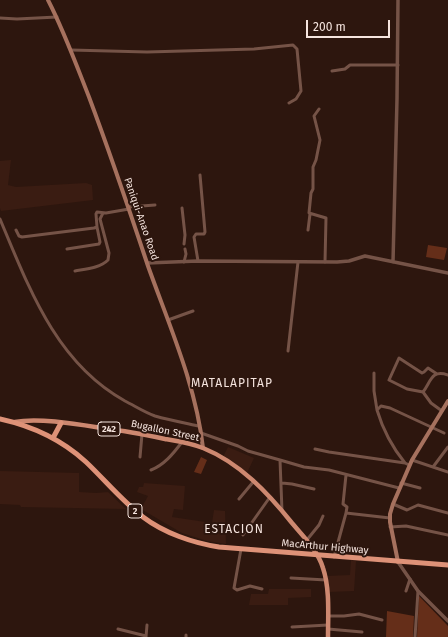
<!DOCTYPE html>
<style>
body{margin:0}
#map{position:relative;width:448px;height:637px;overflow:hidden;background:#2d160e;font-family:"Fira Sans",sans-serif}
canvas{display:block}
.scale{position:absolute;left:306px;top:20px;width:84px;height:18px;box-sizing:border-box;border:2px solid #f5e4de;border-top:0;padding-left:5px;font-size:12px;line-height:14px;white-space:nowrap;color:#f5e4de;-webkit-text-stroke:3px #2d160e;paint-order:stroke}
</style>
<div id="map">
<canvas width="448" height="637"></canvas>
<div class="scale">200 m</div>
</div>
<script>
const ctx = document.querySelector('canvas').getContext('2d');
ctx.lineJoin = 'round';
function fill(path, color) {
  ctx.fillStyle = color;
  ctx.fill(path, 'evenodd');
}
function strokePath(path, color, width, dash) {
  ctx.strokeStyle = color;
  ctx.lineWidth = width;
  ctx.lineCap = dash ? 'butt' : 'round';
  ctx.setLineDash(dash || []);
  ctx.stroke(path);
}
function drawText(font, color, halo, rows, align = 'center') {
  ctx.font = font + ' "Fira Sans",sans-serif';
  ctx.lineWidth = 4;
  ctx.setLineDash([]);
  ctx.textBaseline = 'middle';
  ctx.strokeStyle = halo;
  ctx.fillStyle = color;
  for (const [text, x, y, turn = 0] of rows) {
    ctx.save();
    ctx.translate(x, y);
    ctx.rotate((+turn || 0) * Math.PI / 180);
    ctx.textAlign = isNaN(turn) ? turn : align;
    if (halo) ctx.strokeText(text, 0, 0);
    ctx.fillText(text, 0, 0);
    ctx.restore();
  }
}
fill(new Path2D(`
 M 11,160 L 8,185 L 16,187 L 86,183 L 92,185 L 93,200 L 1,211 L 0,208 L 0,161 Z
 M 228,447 L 254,458 L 247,473 L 223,457 Z
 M 0,471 L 79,473 L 79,492 L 96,493 L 108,492 L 126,509 L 21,507 L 20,505 L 0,504 Z
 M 144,483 L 185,486 L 183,510 L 174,509 L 172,517 L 212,523 L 214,510 L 225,511 L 226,544 L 207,541 L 182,533 L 141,509 L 148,496 L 137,492 L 139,487 L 143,487 Z
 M 351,560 L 356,561 L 354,591 L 328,592 L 327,576 L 350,575 Z
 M 269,589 L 311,589 L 311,597 L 288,598 L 288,605 L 249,605 L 251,594 L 268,594 Z`), '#3a1c12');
fill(new Path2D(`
 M 428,245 L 447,248 L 444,260 L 426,257 Z
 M 201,457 L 207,460 L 201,474 L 194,472 Z
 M 419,596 L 448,626 L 448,637 L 417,637 Z
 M 387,611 L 414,616 L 413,637 L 386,637 Z`), '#652e19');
strokePath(new Path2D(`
 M 0,18 L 17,19 L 57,17
 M 71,50 L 147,52 L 254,49 L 293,45 L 297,49 L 301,91 L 296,99 L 289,103
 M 332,71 L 345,69 L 350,65 L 398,65
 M 319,109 L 314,116 L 320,140 L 316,160 L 313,167 L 313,189 L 311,193 L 309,213 L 326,218 L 325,262
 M 128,207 L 155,205
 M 182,208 L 185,235 L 184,244
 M 0,219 C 29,288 56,363 125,401 C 135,406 144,412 155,416 C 169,420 185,423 199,426
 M 16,230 L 19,236 L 22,237 L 94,228 L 97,227 L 96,214 L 97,212 L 106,213 L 129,209
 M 308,230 L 310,214
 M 67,249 L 99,244 L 100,242 L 97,227
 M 198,261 L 194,237 L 196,234 L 204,234 L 205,232 L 200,175
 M 184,262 L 186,254 L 185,249
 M 75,271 C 86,269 100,268 108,260 L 109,253 L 100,219 L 103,213
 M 168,320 L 193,311
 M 288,351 L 298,262
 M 374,373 L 374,391 L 377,410
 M 437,374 L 428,368 L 424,372 L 422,373 L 399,358 L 389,380 L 407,389 L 423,392 C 431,382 431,369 448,375
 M 423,392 L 431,403 L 442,411
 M 201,433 L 238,446 L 248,451 L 280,460 L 304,467 L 329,470 L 399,488
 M 315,449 L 329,452 L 405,463 L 409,465
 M 140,457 L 142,434
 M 280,460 L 282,511
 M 412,460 L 448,472
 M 405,463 C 392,447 383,430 377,410 L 381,406 L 390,408 L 444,433
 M 433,467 L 448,447
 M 151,470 C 164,465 173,454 182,442
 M 346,475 L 343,504 L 347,507 L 346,513 L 390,518
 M 282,483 L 292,484 L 314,489
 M 401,483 L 420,488
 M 239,499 L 254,481
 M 393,504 L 407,510 L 418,505 L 448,513
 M 390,527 L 406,526 L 448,535
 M 243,535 L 270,497
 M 306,541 L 319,525 L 323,516
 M 241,549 L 234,588 L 237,590 L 250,586 L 262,589
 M 334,557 L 346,513
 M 291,578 L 326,580
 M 406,591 L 410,579
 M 328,616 L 344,616 L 359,614 L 382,620
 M 292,627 L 328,625
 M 118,629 L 146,636
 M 328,629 L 362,632
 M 186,635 L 186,637
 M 146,637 L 147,625
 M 415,637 L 418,591`), '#755347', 3);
strokePath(new Path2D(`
 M 393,262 L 397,99 L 398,0
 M 147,263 L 198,261 L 337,262 L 349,261 L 365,256 L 448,273
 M 398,562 L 418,591 L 448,621`), '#755347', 3.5);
strokePath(new Path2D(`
 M 48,0 C 64,31 76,64 89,97 C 110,153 129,209 148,266 C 169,325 196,385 203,448
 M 398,562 L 390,522 L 390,514 L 393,504 L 412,460 L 448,401`), '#a6715e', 4);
strokePath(new Path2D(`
 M 15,422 C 39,417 82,425 108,429 C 127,431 146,435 165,439 C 177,441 190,443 203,448 C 240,463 268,493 292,523 C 303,536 318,551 323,568 C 330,589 328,615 328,637`), '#cd8870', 4.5);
strokePath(new Path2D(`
 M 0,419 C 32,426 62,440 86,462 C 105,480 122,501 143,517 C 164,533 193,543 219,547 L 448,565
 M 53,438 L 61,423`), '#de9278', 5);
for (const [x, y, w] of [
 [109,429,22],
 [135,511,14]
]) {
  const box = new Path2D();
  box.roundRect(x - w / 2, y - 7, w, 14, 3);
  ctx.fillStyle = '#2d160e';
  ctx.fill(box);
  strokePath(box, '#f5e4de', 1);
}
drawText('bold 9px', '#f5e4de', null, [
 ["242",109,429],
 ["2",135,511]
]);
drawText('10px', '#f5e4de', '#2d160e', [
 ["Paniqui-Anao Road",141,219,71],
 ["Bugallon Street",165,431,12],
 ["MacArthur Highway",325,547,5]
]);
ctx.letterSpacing = '1px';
drawText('12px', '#f5e4de', '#2d160e', [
 ["MATALAPITAP",232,384],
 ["ESTACION",234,530]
]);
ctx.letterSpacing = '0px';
</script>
